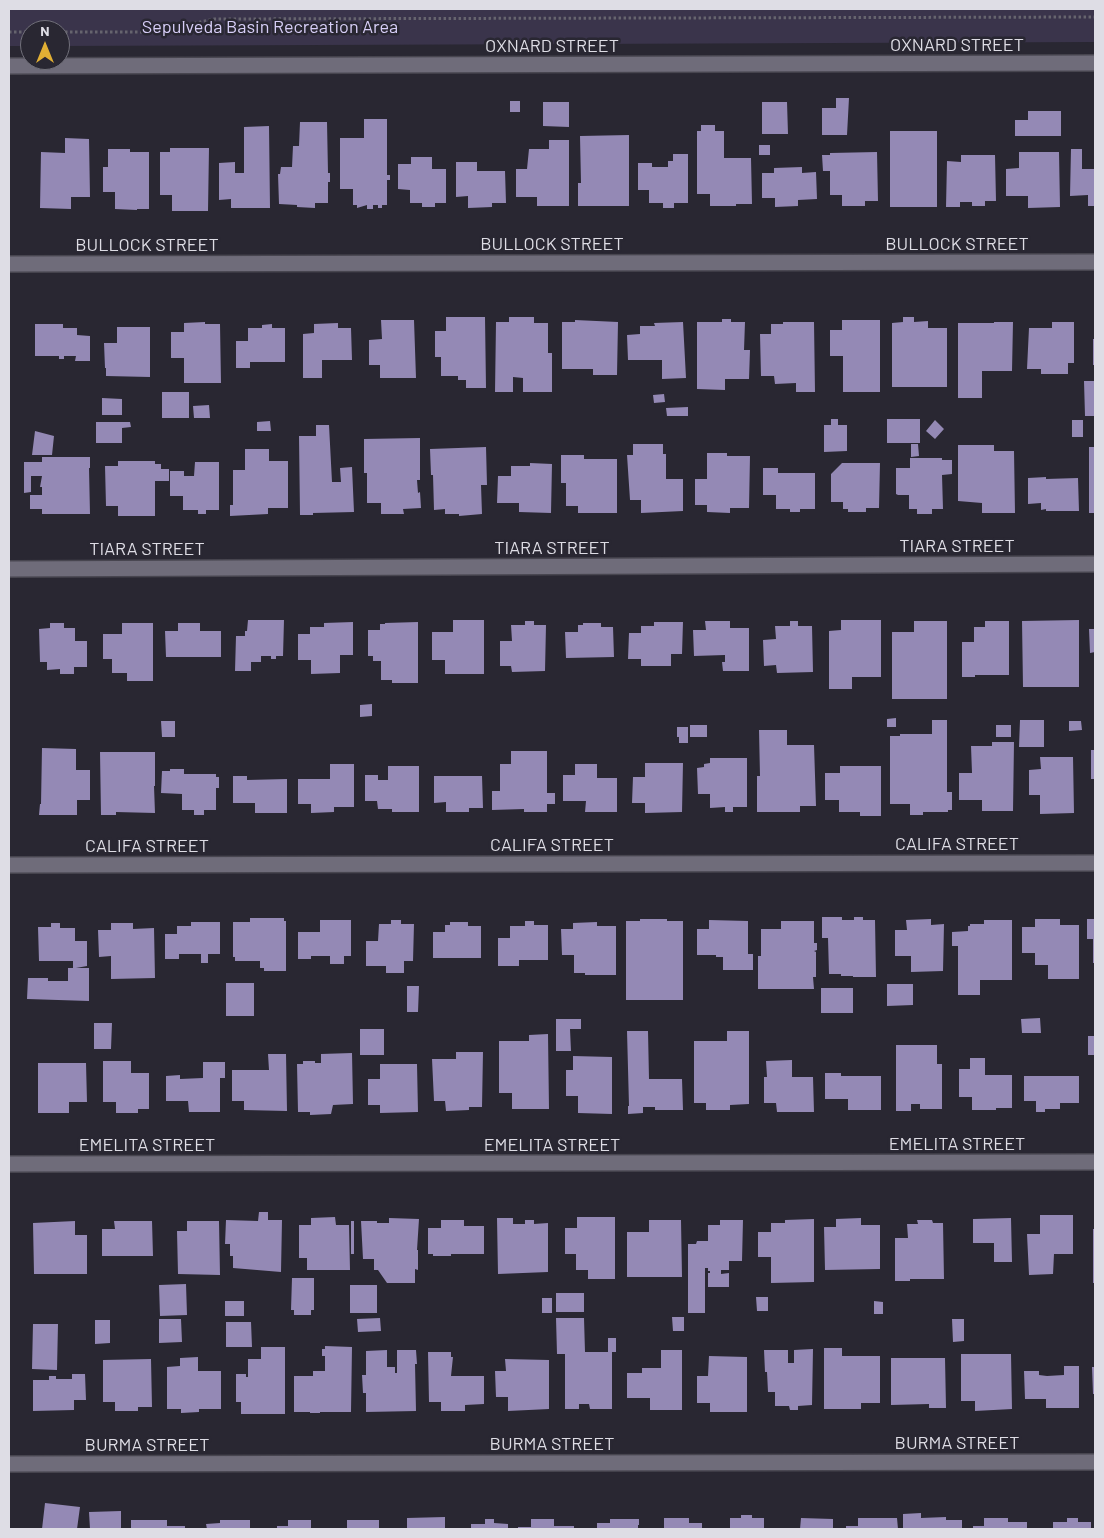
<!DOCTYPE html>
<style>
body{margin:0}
#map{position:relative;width:1104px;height:1538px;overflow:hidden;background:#292732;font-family:Barlow,sans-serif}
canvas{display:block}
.frame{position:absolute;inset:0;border:10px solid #dedde5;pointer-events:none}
.north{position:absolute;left:20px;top:20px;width:50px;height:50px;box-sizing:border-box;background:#292732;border:1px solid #71707a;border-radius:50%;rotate:0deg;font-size:14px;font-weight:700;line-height:20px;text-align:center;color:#dedde5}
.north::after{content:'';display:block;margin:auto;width:18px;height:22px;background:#e1af34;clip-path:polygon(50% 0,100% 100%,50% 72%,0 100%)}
</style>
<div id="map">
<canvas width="1104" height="1538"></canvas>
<div class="frame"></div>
<div class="north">N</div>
</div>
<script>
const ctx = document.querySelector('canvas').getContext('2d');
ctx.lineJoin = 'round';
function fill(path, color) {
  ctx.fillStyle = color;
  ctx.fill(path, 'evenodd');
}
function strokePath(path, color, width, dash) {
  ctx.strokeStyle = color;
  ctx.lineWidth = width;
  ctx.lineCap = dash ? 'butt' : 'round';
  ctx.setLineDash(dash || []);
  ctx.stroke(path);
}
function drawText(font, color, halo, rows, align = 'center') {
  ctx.font = font + ' Barlow,sans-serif';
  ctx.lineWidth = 5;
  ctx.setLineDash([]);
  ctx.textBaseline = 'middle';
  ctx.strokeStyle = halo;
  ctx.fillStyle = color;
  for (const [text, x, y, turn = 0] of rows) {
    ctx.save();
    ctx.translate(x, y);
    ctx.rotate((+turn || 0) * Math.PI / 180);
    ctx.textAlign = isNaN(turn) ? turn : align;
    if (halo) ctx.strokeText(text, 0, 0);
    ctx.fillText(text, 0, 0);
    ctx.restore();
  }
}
fill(new Path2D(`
 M 9,9 L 1095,9 L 1095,42 L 60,46 L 60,30 L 30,30 L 30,46 L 9,46 Z`), '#3a344b');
fill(new Path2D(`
 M 9,9 L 239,9 L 9,10 Z`), '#685e87');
fill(new Path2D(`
 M 836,98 L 849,98 L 847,135 L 822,135 L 822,108 L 836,108 Z
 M 510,101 L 520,101 L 520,112 L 510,112 Z
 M 543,102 L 569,102 L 569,127 L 543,126 Z
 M 762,102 L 787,102 L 788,134 L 762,134 Z
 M 1028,111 L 1061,111 L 1061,136 L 1015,136 L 1015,120 L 1028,120 Z
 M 364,119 L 387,119 L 387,175 L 390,175 L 390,180 L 387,180 L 387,205 L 382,205 L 382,208 L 378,208 L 378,205 L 373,205 L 373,209 L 367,209 L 367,205 L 357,208 L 357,205 L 353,205 L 353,189 L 340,189 L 340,138 L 364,138 Z
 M 300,122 L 327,122 L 328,173 L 330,173 L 330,182 L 328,182 L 328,203 L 315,203 L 315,208 L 297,207 L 297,205 L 279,204 L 278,174 L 280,174 L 281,167 L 292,167 L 293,146 L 299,146 Z
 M 701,125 L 715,125 L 715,131 L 724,131 L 724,158 L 751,158 L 752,204 L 736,204 L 736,206 L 710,206 L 710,194 L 697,194 L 697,131 L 701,131 Z
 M 269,126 L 270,208 L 231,208 L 231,199 L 219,200 L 219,163 L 235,162 L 235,173 L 244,173 L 244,127 Z
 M 890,131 L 937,131 L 937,207 L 890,207 Z
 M 629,135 L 629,206 L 578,206 L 578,183 L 581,183 L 580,136 Z
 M 65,138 L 89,139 L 90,197 L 71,197 L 71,209 L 40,208 L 41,152 L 65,153 Z
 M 549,140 L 569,140 L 569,206 L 537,206 L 537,197 L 516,197 L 516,169 L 527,169 L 529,149 L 549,149 Z
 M 759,145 L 770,145 L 770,155 L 759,155 Z
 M 170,148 L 209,148 L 208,211 L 172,211 L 172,195 L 160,195 L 160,152 L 170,152 Z
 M 108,149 L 130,149 L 130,152 L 149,152 L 149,209 L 137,209 L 137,210 L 115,209 L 115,192 L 103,192 L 103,167 L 108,167 Z
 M 1071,149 L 1082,149 L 1082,169 L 1095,169 L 1095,206 L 1088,206 L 1088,195 L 1070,196 Z
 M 877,152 L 878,201 L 865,201 L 865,206 L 842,206 L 842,195 L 830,195 L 830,171 L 823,171 L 822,155 L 830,155 L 830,153 Z
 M 1019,152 L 1059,152 L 1060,207 L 1028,208 L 1028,196 L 1006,196 L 1006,169 L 1019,168 Z
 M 673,154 L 688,154 L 688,203 L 674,203 L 674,208 L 663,208 L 663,203 L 649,203 L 649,190 L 638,190 L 638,163 L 652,163 L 652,167 L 668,167 L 668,161 L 673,161 Z
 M 961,155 L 995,155 L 996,201 L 985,201 L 985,206 L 972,206 L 972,202 L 960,202 L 960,207 L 946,207 L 947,161 L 961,162 Z
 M 411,157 L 432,157 L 432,169 L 446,169 L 446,203 L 435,203 L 435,207 L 422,207 L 422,203 L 410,203 L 410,190 L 398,189 L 398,164 L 411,164 Z
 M 456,162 L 477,162 L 477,171 L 505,171 L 506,203 L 492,203 L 492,207 L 468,208 L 468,196 L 456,197 Z
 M 802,167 L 802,173 L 816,172 L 817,199 L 798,200 L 798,206 L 775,207 L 775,198 L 762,198 L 762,173 L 774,173 L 774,168 Z
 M 446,317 L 485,317 L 486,388 L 466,388 L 466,380 L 458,380 L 458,376 L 441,376 L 441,357 L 435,357 L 435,331 L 446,331 Z
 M 509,317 L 534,317 L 534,323 L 548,323 L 548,353 L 552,353 L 552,392 L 523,392 L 523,378 L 513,377 L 513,392 L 495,392 L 496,322 L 509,322 Z
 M 903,317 L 914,317 L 914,322 L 928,321 L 928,328 L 947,328 L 947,387 L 892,387 L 892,323 L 903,322 Z
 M 722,319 L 731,319 L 731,322 L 745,322 L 744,350 L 750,350 L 749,379 L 725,379 L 725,390 L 697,389 L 697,322 L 722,322 Z
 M 381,320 L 414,320 L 416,378 L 380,378 L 380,365 L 369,365 L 369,340 L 382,339 Z
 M 575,320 L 618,322 L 617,375 L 593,375 L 593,369 L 562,369 L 562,322 L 575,322 Z
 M 842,320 L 880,320 L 880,392 L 843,392 L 843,356 L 830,356 L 830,330 L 842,330 Z
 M 205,322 L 205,324 L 220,324 L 221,383 L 184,383 L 184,358 L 171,358 L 171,332 L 184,332 L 184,323 Z
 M 683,322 L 686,378 L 662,379 L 662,360 L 628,360 L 627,335 L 640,334 L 640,326 L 655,326 L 654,323 Z
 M 783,322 L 814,322 L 815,392 L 796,392 L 796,383 L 775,384 L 774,376 L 761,376 L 760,334 L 771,334 L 771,324 L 783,324 Z
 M 994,322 L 1013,322 L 1012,371 L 982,371 L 982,398 L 958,398 L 958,323 L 994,323 Z
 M 1052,322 L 1074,322 L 1074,363 L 1068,363 L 1068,374 L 1041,374 L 1041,369 L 1027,369 L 1029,328 L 1052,328 Z
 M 338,323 L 338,328 L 351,328 L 352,360 L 322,360 L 322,378 L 303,378 L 303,334 L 314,333 L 314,324 Z
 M 35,324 L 63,324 L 63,328 L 77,328 L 77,335 L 90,336 L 90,361 L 75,361 L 76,356 L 64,356 L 64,359 L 59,359 L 59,356 L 35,356 Z
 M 272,324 L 272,328 L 285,328 L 285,362 L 250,362 L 250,368 L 236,368 L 236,341 L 248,341 L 248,328 L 262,328 L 262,325 Z
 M 117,327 L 150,327 L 150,377 L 106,376 L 106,368 L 105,368 L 104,343 L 117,343 Z
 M 1093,339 L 1095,339 L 1095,365 L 1093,365 Z
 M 1084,381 L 1095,381 L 1095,416 L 1085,416 Z
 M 162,392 L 189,392 L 189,418 L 162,418 Z
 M 664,394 L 665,402 L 654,403 L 653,395 Z
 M 102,398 L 122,399 L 122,415 L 102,415 Z
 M 209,405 L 210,418 L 194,418 L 193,406 Z
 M 688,407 L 688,416 L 667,416 L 666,408 Z
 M 831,419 L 838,419 L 838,425 L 847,425 L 847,451 L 824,452 L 824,425 L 831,425 Z
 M 887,419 L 920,419 L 920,443 L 887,443 Z
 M 935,420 L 944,429 L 935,439 L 926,431 Z
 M 1072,420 L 1083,420 L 1083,437 L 1072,437 Z
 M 270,421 L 271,431 L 257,431 L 257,422 Z
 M 96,422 L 130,422 L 131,427 L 122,428 L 122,443 L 96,443 Z
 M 316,425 L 329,425 L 332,482 L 341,482 L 340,468 L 352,467 L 354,512 L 313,513 L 313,515 L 300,515 L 299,436 L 316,436 Z
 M 35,431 L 54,436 L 52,455 L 32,455 Z
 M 420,438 L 420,480 L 417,480 L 418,493 L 420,492 L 421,508 L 403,509 L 404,514 L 381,514 L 381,503 L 367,503 L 367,473 L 364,473 L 364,439 Z
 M 633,444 L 663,444 L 663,454 L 666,454 L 666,479 L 683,479 L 683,511 L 641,513 L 641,500 L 630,500 L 627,455 L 633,455 Z
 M 911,444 L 918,444 L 919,456 L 911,457 Z
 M 958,445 L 994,445 L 994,451 L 1014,451 L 1015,513 L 982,513 L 982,503 L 958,501 Z
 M 486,447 L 487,485 L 481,485 L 482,514 L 459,516 L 459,514 L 445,514 L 445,509 L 434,510 L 433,475 L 431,475 L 430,449 Z
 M 1089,447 L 1095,447 L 1095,513 L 1089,513 Z
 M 245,449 L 269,449 L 269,461 L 288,461 L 288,508 L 268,508 L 268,514 L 230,516 L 230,505 L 233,505 L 233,470 L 245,470 Z
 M 707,453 L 727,453 L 727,456 L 750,456 L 749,508 L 730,508 L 730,513 L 707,512 L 707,505 L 695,505 L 695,479 L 707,479 Z
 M 561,455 L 584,455 L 584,459 L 617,459 L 617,513 L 578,513 L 578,506 L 566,506 L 566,483 L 561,483 Z
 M 42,457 L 90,457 L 90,468 L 89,468 L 90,514 L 42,514 L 42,509 L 30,509 L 30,495 L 42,495 L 42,487 L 40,487 L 42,476 L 31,476 L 31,492 L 24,493 L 24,462 L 42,462 Z
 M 910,458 L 942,458 L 942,460 L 952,460 L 952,474 L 942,475 L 943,509 L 932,509 L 932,514 L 917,514 L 917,509 L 909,509 L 909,495 L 898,495 L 896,494 L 896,468 L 910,468 Z
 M 118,461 L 155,461 L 155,464 L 161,464 L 161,469 L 169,469 L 169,481 L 155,481 L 155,516 L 118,516 L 118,506 L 106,506 L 105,466 L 118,466 Z
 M 195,462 L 219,462 L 219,510 L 206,510 L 206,514 L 198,514 L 198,510 L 183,510 L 183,496 L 170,496 L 170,471 L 184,471 L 184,476 L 194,476 Z
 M 530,463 L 552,464 L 551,513 L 519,512 L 519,503 L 497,503 L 498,476 L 511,476 L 511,466 L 530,466 Z
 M 842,463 L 880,463 L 879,508 L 866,508 L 866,512 L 848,512 L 848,509 L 843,509 L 843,502 L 831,502 L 831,474 Z
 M 763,468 L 778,468 L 778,473 L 815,473 L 815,509 L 800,509 L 800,512 L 790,512 L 790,509 L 776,509 L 776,495 L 763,495 Z
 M 1046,477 L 1046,479 L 1078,478 L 1079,511 L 1046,511 L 1046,509 L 1041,510 L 1041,503 L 1028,504 L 1028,478 Z
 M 248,620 L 284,620 L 283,656 L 276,656 L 276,659 L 271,659 L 271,656 L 261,656 L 261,662 L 251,662 L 251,671 L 235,671 L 236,636 L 245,636 L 245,631 L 247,631 Z
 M 453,620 L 484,620 L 484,674 L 445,674 L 445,660 L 432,660 L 432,632 L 453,632 Z
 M 841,620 L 881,620 L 881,677 L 852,677 L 852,689 L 829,689 L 829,631 L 841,630 Z
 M 1079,620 L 1079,687 L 1023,687 L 1022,621 Z
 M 525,621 L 534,621 L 534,625 L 546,625 L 545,671 L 512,672 L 511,666 L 500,666 L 500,641 L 512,641 L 511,625 L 525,625 Z
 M 705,621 L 730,621 L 730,628 L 749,628 L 749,671 L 723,671 L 722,662 L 725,662 L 725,655 L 694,656 L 693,630 L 706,630 Z
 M 790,621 L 798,621 L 798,626 L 812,626 L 813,672 L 777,673 L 776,665 L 764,666 L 763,640 L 776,639 L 775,626 L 790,626 Z
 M 914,621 L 947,621 L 947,699 L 892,699 L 892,632 L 914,632 Z
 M 985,621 L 1009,621 L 1009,675 L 975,675 L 975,677 L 962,677 L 962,642 L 974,642 L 974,627 L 985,627 Z
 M 353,622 L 353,655 L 340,655 L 340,673 L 311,674 L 311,660 L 298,660 L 298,634 L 310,634 L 310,627 L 324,627 L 324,623 Z
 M 418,622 L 418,683 L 392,683 L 392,680 L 381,680 L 381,661 L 373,661 L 373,656 L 368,656 L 368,630 L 380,630 L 380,624 L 385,624 L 385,623 Z
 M 654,622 L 683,622 L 682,654 L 671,654 L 671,666 L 641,666 L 641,659 L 628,659 L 629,633 L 641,633 L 641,626 L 654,626 Z
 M 50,623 L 64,623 L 64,628 L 75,628 L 75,641 L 87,641 L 87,667 L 74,667 L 74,674 L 60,674 L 60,669 L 47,670 L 47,662 L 40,662 L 39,629 L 50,628 Z
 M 122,623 L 153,623 L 153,681 L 127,681 L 127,673 L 112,673 L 112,659 L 103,659 L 103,634 L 122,634 Z
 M 178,623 L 200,623 L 200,631 L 221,631 L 221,657 L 166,657 L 165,631 L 178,631 Z
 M 583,623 L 601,623 L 601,627 L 613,627 L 614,657 L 566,658 L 565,632 L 578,632 L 578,625 L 583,625 Z
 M 1089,629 L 1095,629 L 1095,652 L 1090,653 Z
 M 372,704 L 372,716 L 360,717 L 360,705 Z
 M 896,718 L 896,727 L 887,727 L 887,719 Z
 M 932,720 L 947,720 L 947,792 L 952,792 L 952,810 L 948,810 L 948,812 L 923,812 L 923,815 L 910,815 L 910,804 L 890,804 L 890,736 L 900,736 L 900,734 L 932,734 Z
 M 1020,720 L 1044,720 L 1044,747 L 1019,747 Z
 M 161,721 L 175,721 L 175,737 L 162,737 Z
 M 1069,721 L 1081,721 L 1082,730 L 1069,731 Z
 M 690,725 L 707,725 L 707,737 L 690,737 Z
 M 996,725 L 1011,725 L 1011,737 L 996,737 Z
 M 677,727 L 688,727 L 688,743 L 679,743 L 679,737 L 677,737 Z
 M 759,730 L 787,730 L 787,745 L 814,745 L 816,806 L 800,806 L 800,812 L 757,812 L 757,776 L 760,776 Z
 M 992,742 L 1014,742 L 1013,811 L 982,811 L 982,800 L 959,800 L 959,773 L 972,773 L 971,746 L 992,746 Z
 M 42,748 L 76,749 L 76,770 L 90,770 L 90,800 L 77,800 L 77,815 L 39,815 L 40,804 L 41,804 Z
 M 1091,750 L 1095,750 L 1095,779 L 1091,779 Z
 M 511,751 L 547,751 L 547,793 L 555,793 L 555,804 L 547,804 L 547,812 L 524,812 L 524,809 L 492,810 L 492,791 L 500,791 L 500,764 L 511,764 Z
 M 100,752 L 155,752 L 155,786 L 154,786 L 155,813 L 116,812 L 116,815 L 101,815 Z
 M 1040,757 L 1073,757 L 1074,813 L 1040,814 L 1040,795 L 1029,795 L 1029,770 L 1041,769 Z
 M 710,758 L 747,758 L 747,807 L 733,807 L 733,812 L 725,812 L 725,807 L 710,808 L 710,794 L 698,794 L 697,768 L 704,767 L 704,764 L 710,763 Z
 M 645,763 L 683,763 L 682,812 L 645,813 L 645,803 L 632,803 L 633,777 L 645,777 Z
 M 330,764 L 354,764 L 354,807 L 334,807 L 334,812 L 311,813 L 311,804 L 298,804 L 298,779 L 330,779 Z
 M 575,764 L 597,764 L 597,778 L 617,778 L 617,812 L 585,812 L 586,801 L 563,801 L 563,775 L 575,775 Z
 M 388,766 L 419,766 L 419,812 L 392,812 L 392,809 L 378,809 L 377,801 L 365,801 L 365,775 L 378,775 L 378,780 L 388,780 Z
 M 840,766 L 881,766 L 881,816 L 860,816 L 860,812 L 839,812 L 839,800 L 825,800 L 825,773 L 840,773 Z
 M 170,769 L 184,769 L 184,774 L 216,774 L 216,777 L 219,777 L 219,788 L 216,788 L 216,810 L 204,810 L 204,815 L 194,815 L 194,810 L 182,810 L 182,794 L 161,793 L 162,771 L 170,771 Z
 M 233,776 L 247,776 L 247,780 L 287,779 L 287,813 L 255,813 L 255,803 L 233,803 Z
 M 434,776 L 482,776 L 483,808 L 469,808 L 469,812 L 446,812 L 446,802 L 434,803 Z
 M 822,917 L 842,917 L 842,920 L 854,920 L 854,917 L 863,917 L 863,920 L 875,920 L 876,977 L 853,977 L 853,976 L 841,976 L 841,974 L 829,974 L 828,938 L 822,938 Z
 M 250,918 L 284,918 L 284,921 L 286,921 L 286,971 L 264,971 L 264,968 L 260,968 L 260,961 L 235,961 L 235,957 L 233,957 L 233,922 L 250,922 Z
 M 640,919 L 667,919 L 667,921 L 683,921 L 683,1000 L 626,1000 L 626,921 L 640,921 Z
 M 931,919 L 931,925 L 944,924 L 943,971 L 911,972 L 911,956 L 895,956 L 895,930 L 907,930 L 906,920 Z
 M 1035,919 L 1060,919 L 1060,925 L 1079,925 L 1079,979 L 1048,979 L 1048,965 L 1035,965 L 1035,953 L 1022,953 L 1022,927 L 1035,927 Z
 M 1087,919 L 1095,919 L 1095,963 L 1093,963 L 1093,939 L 1087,939 Z
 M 320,920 L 351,920 L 351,956 L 344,956 L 344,964 L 330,964 L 330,956 L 311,956 L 311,959 L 298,959 L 298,932 L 320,932 Z
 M 391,920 L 401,920 L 401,924 L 414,924 L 413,961 L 404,961 L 404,973 L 386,973 L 386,966 L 366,966 L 366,941 L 378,941 L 379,924 L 391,924 Z
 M 709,920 L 748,921 L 748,954 L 753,954 L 753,970 L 723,970 L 723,957 L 716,957 L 716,955 L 697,955 L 697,929 L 709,929 Z
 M 984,920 L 1012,920 L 1012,980 L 980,980 L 980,995 L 958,995 L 958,946 L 952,946 L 952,932 L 968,931 L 968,926 L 970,926 L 970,924 L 984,924 Z
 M 525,921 L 534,921 L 534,925 L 548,925 L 548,960 L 519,960 L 519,966 L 498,966 L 498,938 L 510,938 L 510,926 L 525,926 Z
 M 781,921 L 814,921 L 814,943 L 817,943 L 817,950 L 814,951 L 816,952 L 816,977 L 813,977 L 814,989 L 758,989 L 758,956 L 761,956 L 761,929 L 781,929 Z
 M 191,922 L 220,922 L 220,954 L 208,954 L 208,963 L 201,963 L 201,954 L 179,954 L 179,959 L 165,959 L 165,934 L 177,934 L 177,926 L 191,926 Z
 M 450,922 L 468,922 L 468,926 L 481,926 L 481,958 L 433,958 L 433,932 L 445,932 L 445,925 L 450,925 Z
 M 597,922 L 597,926 L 616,926 L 616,975 L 585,975 L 585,973 L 574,973 L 574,955 L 562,955 L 561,929 L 573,929 L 573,923 Z
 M 51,923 L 60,923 L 60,928 L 75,928 L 75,941 L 87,941 L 87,966 L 76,968 L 89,968 L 89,1001 L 27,999 L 28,978 L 48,978 L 48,981 L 68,981 L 68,968 L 73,968 L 73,961 L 39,961 L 38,927 L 51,927 Z
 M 111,923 L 133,923 L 133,929 L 154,928 L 155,978 L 111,979 L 111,956 L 99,957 L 98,930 L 111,930 Z
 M 226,983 L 254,983 L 254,1016 L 226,1016 Z
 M 887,984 L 913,984 L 913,1005 L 887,1006 Z
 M 407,986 L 419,986 L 418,1012 L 407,1012 Z
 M 821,988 L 853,988 L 853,1013 L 821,1013 Z
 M 1040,1018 L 1041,1033 L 1022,1033 L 1021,1019 Z
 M 556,1019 L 581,1019 L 581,1029 L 570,1029 L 571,1051 L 556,1051 Z
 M 94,1023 L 112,1023 L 111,1049 L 94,1049 Z
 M 360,1029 L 384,1029 L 384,1055 L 360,1055 Z
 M 627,1031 L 648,1031 L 649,1079 L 682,1079 L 683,1110 L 655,1110 L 655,1107 L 643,1107 L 643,1113 L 628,1114 L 628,1106 L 629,1106 Z
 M 727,1031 L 749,1031 L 749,1104 L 730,1105 L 730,1110 L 706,1110 L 706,1103 L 694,1103 L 694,1041 L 727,1041 Z
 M 548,1034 L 549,1109 L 512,1109 L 512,1093 L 499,1093 L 499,1041 L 529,1041 L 529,1035 Z
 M 1088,1036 L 1095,1036 L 1095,1055 L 1088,1055 Z
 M 896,1045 L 937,1045 L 937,1064 L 942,1064 L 942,1109 L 920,1109 L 920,1104 L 911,1104 L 911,1111 L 896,1111 Z
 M 456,1052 L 483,1052 L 482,1107 L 469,1107 L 469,1110 L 446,1111 L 445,1101 L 434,1101 L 432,1059 L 456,1059 Z
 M 352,1053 L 353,1104 L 333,1105 L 331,1114 L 310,1115 L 310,1112 L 298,1112 L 297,1064 L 303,1064 L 303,1061 L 315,1061 L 315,1063 L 321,1063 L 321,1054 Z
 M 268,1054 L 286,1054 L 287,1111 L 244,1110 L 244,1101 L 232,1101 L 232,1070 L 269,1070 Z
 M 573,1056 L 612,1057 L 612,1114 L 578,1113 L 578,1096 L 566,1096 L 566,1070 L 573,1070 Z
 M 970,1058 L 985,1058 L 985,1075 L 1012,1075 L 1012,1108 L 996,1108 L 996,1110 L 972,1110 L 972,1097 L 959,1097 L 959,1069 L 970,1069 Z
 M 792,1060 L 792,1077 L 813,1077 L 814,1112 L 777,1112 L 776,1103 L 764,1103 L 764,1077 L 767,1077 L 766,1061 Z
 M 103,1061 L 131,1061 L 131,1073 L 149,1073 L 149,1109 L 138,1109 L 138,1113 L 116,1113 L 116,1102 L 103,1102 Z
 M 203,1062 L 225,1062 L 225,1078 L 220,1078 L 220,1112 L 189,1112 L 188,1101 L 166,1101 L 166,1076 L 180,1075 L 180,1079 L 203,1078 Z
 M 38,1063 L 86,1063 L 87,1102 L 69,1102 L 69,1113 L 38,1113 Z
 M 380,1064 L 417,1064 L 418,1112 L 380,1113 L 380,1105 L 368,1105 L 368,1079 L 380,1079 Z
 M 825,1073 L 841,1073 L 841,1076 L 881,1076 L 881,1110 L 848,1110 L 848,1099 L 825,1099 Z
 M 1024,1076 L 1079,1076 L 1079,1103 L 1060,1103 L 1060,1109 L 1045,1109 L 1045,1112 L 1036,1112 L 1036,1101 L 1024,1101 Z
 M 259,1212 L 268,1212 L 268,1220 L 282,1220 L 281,1272 L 233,1268 L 233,1256 L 230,1256 L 230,1244 L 225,1244 L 226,1220 L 258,1221 Z
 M 1040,1215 L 1073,1215 L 1073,1254 L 1054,1254 L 1053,1274 L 1029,1275 L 1027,1234 L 1040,1234 Z
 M 335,1217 L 336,1225 L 349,1225 L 350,1270 L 307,1270 L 307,1258 L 299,1258 L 299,1225 L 311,1225 L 311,1218 Z
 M 577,1217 L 615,1217 L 615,1279 L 588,1279 L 588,1270 L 576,1270 L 576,1254 L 565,1254 L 565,1228 L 577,1228 Z
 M 389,1218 L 419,1219 L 417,1250 L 418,1250 L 418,1270 L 415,1269 L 415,1283 L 387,1283 L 378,1270 L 374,1270 L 374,1259 L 363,1259 L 361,1221 L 377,1221 L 377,1223 L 389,1223 Z
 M 497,1218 L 513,1218 L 513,1224 L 525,1224 L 525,1220 L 534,1220 L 534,1224 L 548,1223 L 548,1272 L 498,1274 Z
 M 861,1218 L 861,1225 L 880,1225 L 880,1269 L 825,1270 L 824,1227 L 836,1227 L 836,1219 Z
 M 1011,1218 L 1012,1262 L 994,1262 L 994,1243 L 973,1243 L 973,1219 Z
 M 814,1219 L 814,1282 L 771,1283 L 771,1257 L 758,1257 L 758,1232 L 771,1232 L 771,1223 L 785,1223 L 785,1220 Z
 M 441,1220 L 464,1220 L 464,1226 L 484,1226 L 484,1254 L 451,1254 L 451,1256 L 433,1256 L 433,1254 L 428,1254 L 428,1228 L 441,1228 Z
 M 649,1220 L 681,1220 L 682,1277 L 627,1277 L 627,1232 L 649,1232 Z
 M 720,1220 L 743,1220 L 742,1261 L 729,1261 L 729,1270 L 721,1270 L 721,1274 L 729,1273 L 729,1287 L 708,1287 L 708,1273 L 710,1273 L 710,1271 L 708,1271 L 708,1268 L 705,1268 L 705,1313 L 688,1313 L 688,1244 L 696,1244 L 697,1241 L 708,1241 L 708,1225 L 720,1225 Z
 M 917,1220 L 932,1220 L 933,1223 L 943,1223 L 944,1279 L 910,1279 L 910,1281 L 895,1281 L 895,1238 L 908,1238 L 907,1224 L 918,1224 Z
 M 75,1221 L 75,1235 L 87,1235 L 87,1274 L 34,1274 L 33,1223 Z
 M 114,1221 L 152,1221 L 153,1256 L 102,1256 L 102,1229 L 115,1229 Z
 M 187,1221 L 219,1221 L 220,1275 L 178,1274 L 177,1231 L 187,1231 Z
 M 351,1221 L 354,1221 L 354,1254 L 351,1254 Z
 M 1093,1229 L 1095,1229 L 1095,1283 L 1093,1283 Z
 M 292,1278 L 314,1278 L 314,1310 L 311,1310 L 311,1315 L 294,1315 L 294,1310 L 291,1310 Z
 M 186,1284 L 187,1315 L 160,1316 L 159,1285 Z
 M 350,1285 L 377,1285 L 377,1313 L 350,1313 Z
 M 556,1293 L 584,1293 L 584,1312 L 556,1312 Z
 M 756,1297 L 768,1297 L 768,1311 L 757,1311 Z
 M 542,1298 L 552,1298 L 552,1313 L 542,1313 Z
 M 225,1301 L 244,1301 L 244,1316 L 225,1316 Z
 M 874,1301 L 883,1302 L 883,1314 L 874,1314 Z
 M 672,1317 L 684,1317 L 684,1331 L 673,1331 Z
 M 380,1318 L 381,1331 L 358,1332 L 357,1319 Z
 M 556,1318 L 584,1318 L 585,1352 L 608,1352 L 608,1338 L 616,1338 L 616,1352 L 612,1352 L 612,1409 L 590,1409 L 589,1404 L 579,1404 L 579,1409 L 565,1409 L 565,1354 L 557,1354 Z
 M 159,1319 L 181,1319 L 182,1342 L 159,1343 Z
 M 952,1319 L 964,1319 L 964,1341 L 953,1342 Z
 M 95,1320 L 110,1320 L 110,1343 L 95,1344 Z
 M 226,1322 L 251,1322 L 252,1347 L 226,1347 Z
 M 33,1324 L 58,1324 L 57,1370 L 32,1369 Z
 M 325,1346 L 352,1347 L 351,1412 L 320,1412 L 320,1413 L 310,1413 L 310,1412 L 294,1412 L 294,1376 L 313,1376 L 313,1371 L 325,1371 L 325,1356 L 322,1356 L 322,1349 L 325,1349 Z
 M 261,1347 L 285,1347 L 285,1414 L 241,1414 L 241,1402 L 236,1402 L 236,1374 L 246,1374 L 246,1377 L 248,1377 L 248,1359 L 261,1359 Z
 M 824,1348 L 842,1348 L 842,1356 L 880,1356 L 880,1403 L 861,1403 L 861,1409 L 824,1409 Z
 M 813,1349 L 812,1405 L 798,1406 L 798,1410 L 790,1410 L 789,1406 L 775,1406 L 775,1392 L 768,1392 L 767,1372 L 765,1372 L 764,1350 L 788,1350 L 788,1363 L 794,1363 L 794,1350 Z
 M 387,1350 L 387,1367 L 395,1367 L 395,1373 L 397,1373 L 397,1350 L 416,1350 L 417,1364 L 415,1364 L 416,1411 L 366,1412 L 366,1393 L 363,1393 L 362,1375 L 366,1375 L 366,1351 Z
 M 661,1350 L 682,1350 L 682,1410 L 650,1410 L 650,1398 L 627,1398 L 627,1373 L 642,1373 L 642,1368 L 661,1368 Z
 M 428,1352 L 451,1352 L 451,1357 L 453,1357 L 451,1376 L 484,1376 L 484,1404 L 465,1405 L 465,1411 L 441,1411 L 441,1402 L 429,1402 Z
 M 961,1354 L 1011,1354 L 1012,1409 L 975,1411 L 975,1401 L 961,1401 Z
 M 709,1356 L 747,1357 L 747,1412 L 710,1412 L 710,1403 L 697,1403 L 697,1376 L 708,1376 Z
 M 198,1357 L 198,1371 L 221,1371 L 221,1409 L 199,1409 L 199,1412 L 181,1413 L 181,1409 L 167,1409 L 167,1367 L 180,1366 L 180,1358 Z
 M 891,1358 L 945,1358 L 946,1408 L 929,1408 L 929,1404 L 891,1405 Z
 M 151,1359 L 152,1407 L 138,1407 L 138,1411 L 115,1411 L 115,1402 L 103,1402 L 103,1360 Z
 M 505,1359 L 549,1360 L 549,1409 L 508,1411 L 508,1397 L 496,1397 L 495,1371 L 506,1371 Z
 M 1064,1366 L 1079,1366 L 1079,1408 L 1046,1408 L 1046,1399 L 1025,1399 L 1024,1371 L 1039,1371 L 1039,1375 L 1047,1376 L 1064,1375 Z
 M 1092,1367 L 1095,1367 L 1095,1394 L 1093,1394 Z
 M 72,1374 L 85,1374 L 86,1400 L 74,1400 L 74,1410 L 33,1411 L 33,1380 L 49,1380 L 49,1376 L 56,1376 L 56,1379 L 72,1379 Z
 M 45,1503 L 80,1507 L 77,1529 L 42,1529 Z
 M 121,1511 L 121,1529 L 90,1529 L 89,1512 Z
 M 921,1513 L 921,1518 L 946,1517 L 946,1520 L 962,1520 L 962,1529 L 903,1529 L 903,1514 Z
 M 741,1515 L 752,1515 L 752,1518 L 764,1518 L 764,1529 L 730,1529 L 730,1518 L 741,1518 Z
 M 445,1517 L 445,1529 L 407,1529 L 407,1518 Z
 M 664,1518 L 689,1518 L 689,1523 L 702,1523 L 702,1529 L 664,1529 Z
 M 801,1518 L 833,1519 L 833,1529 L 800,1529 Z
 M 858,1518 L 897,1518 L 898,1529 L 846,1529 L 846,1526 L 858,1526 Z
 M 984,1518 L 1008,1518 L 1008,1522 L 1027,1522 L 1027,1529 L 973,1529 L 973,1526 L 984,1526 Z
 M 1067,1518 L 1078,1518 L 1078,1522 L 1091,1522 L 1091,1529 L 1053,1529 L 1053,1522 L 1067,1522 Z
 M 485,1519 L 494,1519 L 494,1523 L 508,1524 L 508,1529 L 471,1529 L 471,1524 L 485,1524 Z
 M 531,1519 L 554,1519 L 554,1526 L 574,1526 L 574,1529 L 518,1529 L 518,1527 L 531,1527 Z
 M 610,1519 L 639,1519 L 639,1525 L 638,1525 L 638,1529 L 597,1529 L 597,1523 L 610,1523 Z
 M 131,1520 L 167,1520 L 167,1526 L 185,1526 L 185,1529 L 131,1529 Z
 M 220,1520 L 250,1520 L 250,1529 L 207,1529 L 206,1524 L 220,1523 Z
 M 288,1520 L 311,1520 L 311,1529 L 277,1529 L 277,1526 L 288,1526 Z
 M 347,1520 L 379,1520 L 379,1529 L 347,1529 Z`), '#9489b5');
const street = new Path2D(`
 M 9,264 L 1095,262
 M 9,569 L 1095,564
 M 9,865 L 1095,863
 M 9,1164 L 1095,1162
 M 9,1464 L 1095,1462`);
const secondary = new Path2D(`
 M 9,66 L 1095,63`);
strokePath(street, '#47454f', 18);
strokePath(secondary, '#47454f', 18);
strokePath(new Path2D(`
 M 9,32 L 30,32
 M 60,32 L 156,32 L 214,19 L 1095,17`), '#66646e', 3, [2.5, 2.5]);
strokePath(street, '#6f6c7a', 15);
strokePath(secondary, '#6f6c7a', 15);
drawText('18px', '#d7cef7', '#292732', [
 ["Sepulveda Basin Recreation Area",270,27]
]);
drawText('18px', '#dedde5', '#292732', [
 ["OXNARD STREET",957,45],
 ["OXNARD STREET",552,46],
 ["BULLOCK STREET",552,244],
 ["BULLOCK STREET",957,244],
 ["BULLOCK STREET",147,245],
 ["TIARA STREET",957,546],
 ["TIARA STREET",552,548],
 ["TIARA STREET",147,549],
 ["CALIFA STREET",957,844],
 ["CALIFA STREET",552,845],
 ["CALIFA STREET",147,846],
 ["EMELITA STREET",957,1144],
 ["EMELITA STREET",147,1145],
 ["EMELITA STREET",552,1145],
 ["BURMA STREET",957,1443],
 ["BURMA STREET",552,1444],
 ["BURMA STREET",147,1445]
]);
</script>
